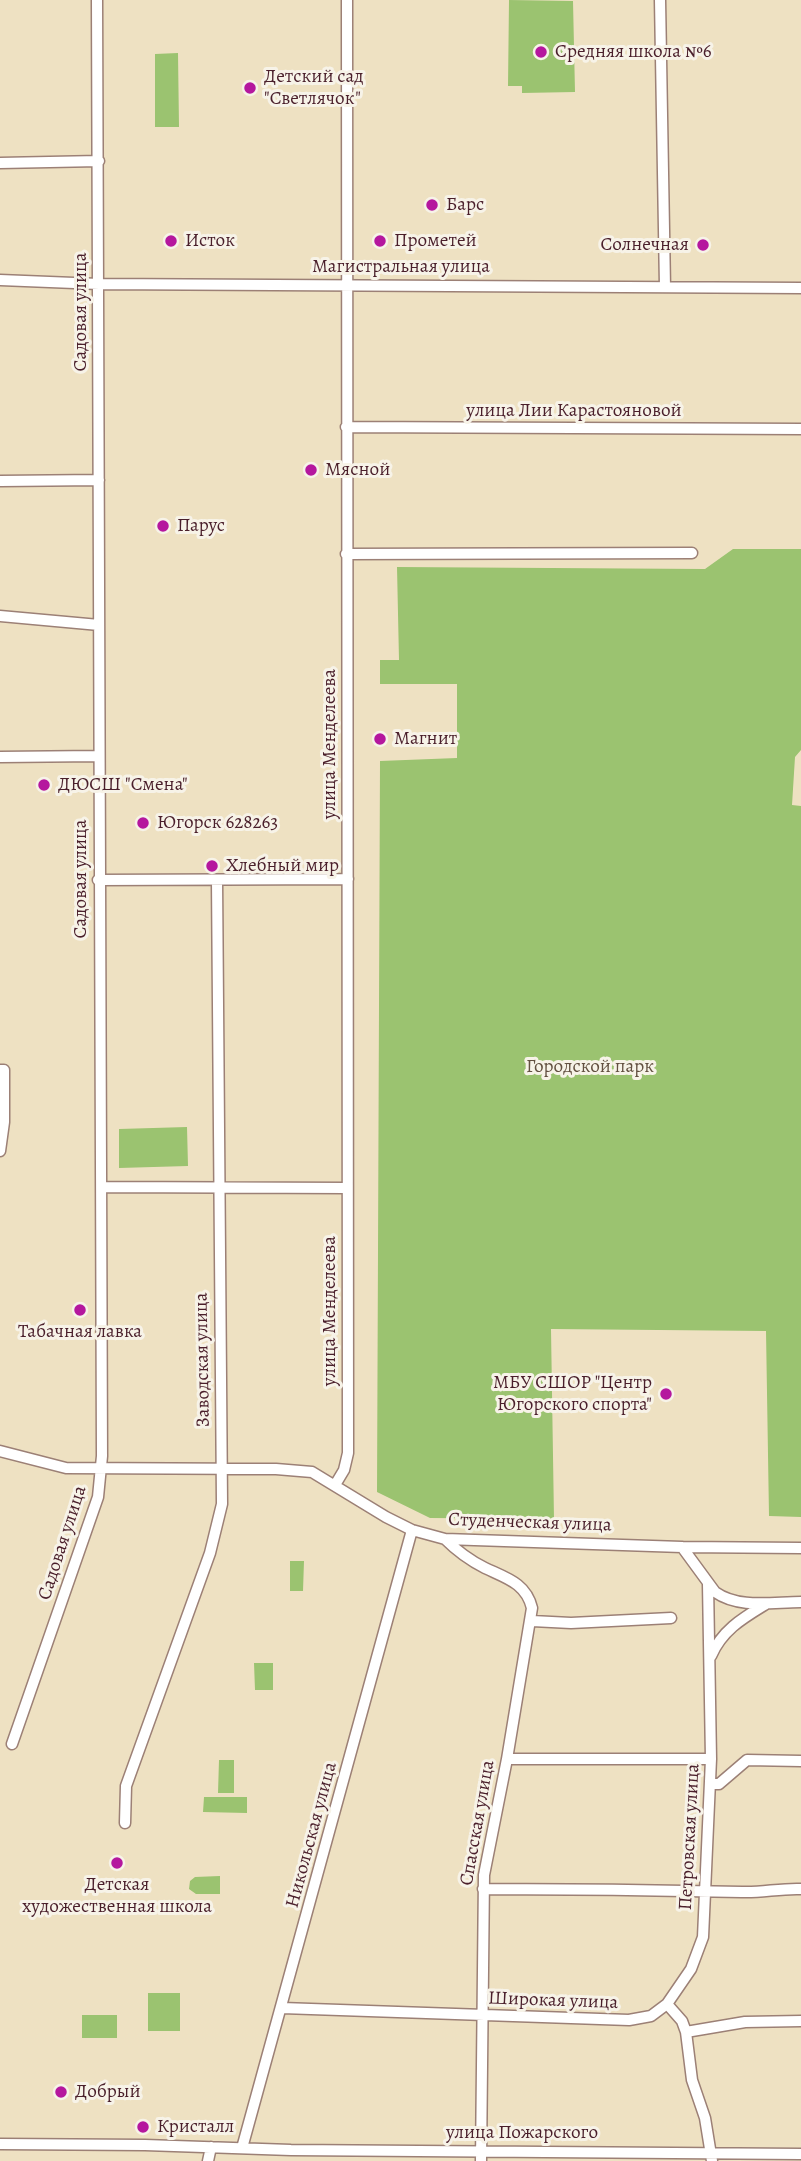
<!DOCTYPE html>
<meta charset="utf-8">
<style>
body{margin:0}
canvas{display:block;background:#eee1c2}
</style>
<canvas width="801" height="2161"></canvas>
<script>
const ctx = document.querySelector('canvas').getContext('2d');
ctx.lineJoin = 'round';
function fill(path, color) {
  ctx.fillStyle = color;
  ctx.fill(path, 'evenodd');
}
function strokePath(path, color, width, dash) {
  ctx.strokeStyle = color;
  ctx.lineWidth = width;
  ctx.lineCap = dash ? 'butt' : 'round';
  ctx.setLineDash(dash || []);
  ctx.stroke(path);
}
function drawText(font, color, halo, rows, align = 'center') {
  ctx.font = font + ' Alegreya,serif';
  ctx.lineWidth = 6;
  ctx.setLineDash([]);
  ctx.textBaseline = 'middle';
  ctx.strokeStyle = halo;
  ctx.fillStyle = color;
  for (const [text, x, y, turn = 0] of rows) {
    ctx.save();
    ctx.translate(x, y);
    ctx.rotate((+turn || 0) * Math.PI / 180);
    ctx.textAlign = isNaN(turn) ? turn : align;
    if (halo) ctx.strokeText(text, 0, 0);
    ctx.fillText(text, 0, 0);
    ctx.restore();
  }
}
fill(new Path2D(`
 M 509,0 L 573,1 L 575,92 L 522,93 L 522,86 L 508,86 Z
 M 178,53 L 179,127 L 155,127 L 155,54 Z
 M 733,549 L 801,549 L 801,750 L 795,757 L 792,805 L 801,806 L 801,1517 L 769,1516 L 766,1331 L 551,1329 L 554,1519 L 430,1518 L 377,1492 L 380,761 L 457,758 L 457,684 L 380,684 L 380,660 L 399,660 L 397,567 L 705,569 Z
 M 187,1127 L 188,1166 L 119,1168 L 119,1129 Z
 M 290,1561 L 304,1561 L 303,1591 L 290,1591 Z
 M 254,1663 L 273,1663 L 273,1690 L 255,1690 Z
 M 219,1760 L 234,1760 L 234,1793 L 218,1793 Z
 M 204,1797 L 247,1797 L 247,1813 L 203,1812 Z
 M 220,1876 L 220,1894 L 196,1894 L 189,1889 L 190,1881 L 195,1877 Z
 M 148,1993 L 180,1993 L 180,2031 L 148,2031 Z
 M 82,2015 L 117,2015 L 117,2038 L 82,2038 Z`), '#9bc370');
const minor = new Path2D(`
 M 660,0 L 665,287
 M 0,163 L 99,161
 M 0,280 L 99,284 L 801,288
 M 346,427 L 801,429
 M 0,481 L 99,480
 M 346,554 L 692,553
 M 0,616 L 99,625
 M 0,757 L 98,756
 M 98,880 L 348,879
 M 0,1070 L 4,1070 L 4,1122 L 0,1151
 M 102,1187 L 347,1188
 M 0,1451 L 66,1468 L 276,1469 L 312,1472 L 386,1517 L 412,1530 L 445,1539 L 682,1547 L 801,1548
 M 335,1485 L 344,1470 L 348,1453 L 347,0
 M 445,1539 C 457,1551 469,1560 485,1568 C 506,1578 526,1583 532,1608 L 507,1759 L 484,1875 L 481,2161
 M 682,1547 L 715,1592 C 739,1609 772,1602 801,1602
 M 532,1621 L 571,1623 L 671,1618
 M 711,1656 C 722,1630 743,1618 766,1604
 M 12,1744 L 98,1497 L 102,1456 L 97,0
 M 507,1759 L 711,1759
 M 710,1784 L 719,1784 L 747,1760 L 801,1761
 M 125,1823 L 126,1786 L 210,1553 L 222,1504 L 217,880
 M 483,1889 C 569,1889 656,1890 742,1892 C 761,1893 781,1888 801,1889
 M 667,2004 L 682,2021 L 686,2032 L 692,2080 L 705,2118 L 712,2161
 M 282,2008 L 629,2020 L 651,2016 L 667,2004 L 691,1969 L 703,1937 L 711,1759 L 708,1584
 M 686,2032 L 745,2022 L 801,2021
 M 0,2144 L 145,2145 L 291,2150 L 801,2154
 M 242,2148 L 412,1530
 M 208,2161 L 211,2147`);
strokePath(minor, '#9c8076', 13);
strokePath(minor, '#fff', 10);
for (const [x, y, r, color] of [
 [541,52,7,"#b5179e"],
 [250,88,7,"#b5179e"],
 [432,205,7,"#b5179e"],
 [171,241,7,"#b5179e"],
 [380,241,7,"#b5179e"],
 [703,245,7,"#b5179e"],
 [311,470,7,"#b5179e"],
 [163,526,7,"#b5179e"],
 [380,739,7,"#b5179e"],
 [44,785,7,"#b5179e"],
 [143,823,7,"#b5179e"],
 [212,866,7,"#b5179e"],
 [80,1310,7,"#b5179e"],
 [666,1394,7,"#b5179e"],
 [117,1863,7,"#b5179e"],
 [61,2092,7,"#b5179e"],
 [143,2127,7,"#b5179e"]
]) {
  const dot = new Path2D();
  dot.arc(x, y, r, 0, 2 * Math.PI);
  ctx.fillStyle = color;
  ctx.fill(dot);
  strokePath(dot, '#f7f3e8', 2.5);
}
drawText('19px', '#4a1f2b', '#f7f3e8', [
 ["Средняя школа №6",555,52],
 ["Детский сад",264,77],
 ["\"Светлячок\"",264,99],
 ["Барс",446,205],
 ["Исток",185,241],
 ["Прометей",394,241],
 ["Солнечная",689,245,"right"],
 ["Мясной",325,470],
 ["Парус",177,526],
 ["Магнит",394,739],
 ["ДЮСШ \"Смена\"",58,785],
 ["Югорск 628263",157,823],
 ["Хлебный мир",226,866],
 ["Табачная лавка",80,1332,"center"],
 ["МБУ СШОР \"Центр",652,1383,"right"],
 ["Югорского спорта\"",652,1405,"right"],
 ["Детская",117,1885,"center"],
 ["художественная школа",117,1907,"center"],
 ["Добрый",75,2092],
 ["Кристалл",157,2127]
], 'left');
drawText('19px', '#4a1f2b', '#f7f3e8', [
 ["Магистральная улица",401,267],
 ["Садовая улица",81,312,-90],
 ["улица Лии Карастояновой",574,411],
 ["улица Менделеева",330,744,-90],
 ["Садовая улица",81,879,-90],
 ["улица Менделеева",330,1311,-90],
 ["Заводская улица",203,1360,-91],
 ["Студенческая улица",530,1523,2],
 ["Садовая улица",63,1543,-72],
 ["Спасская улица",478,1823,-80],
 ["Никольская улица",312,1835,-75],
 ["Петровская улица",690,1837,-87],
 ["Широкая улица",553,2001,2],
 ["улица Пожарского",522,2133]
]);
drawText('19px', '#625040', '#f7f3e8', [
 ["Городской парк",590,1067]
]);
</script>
